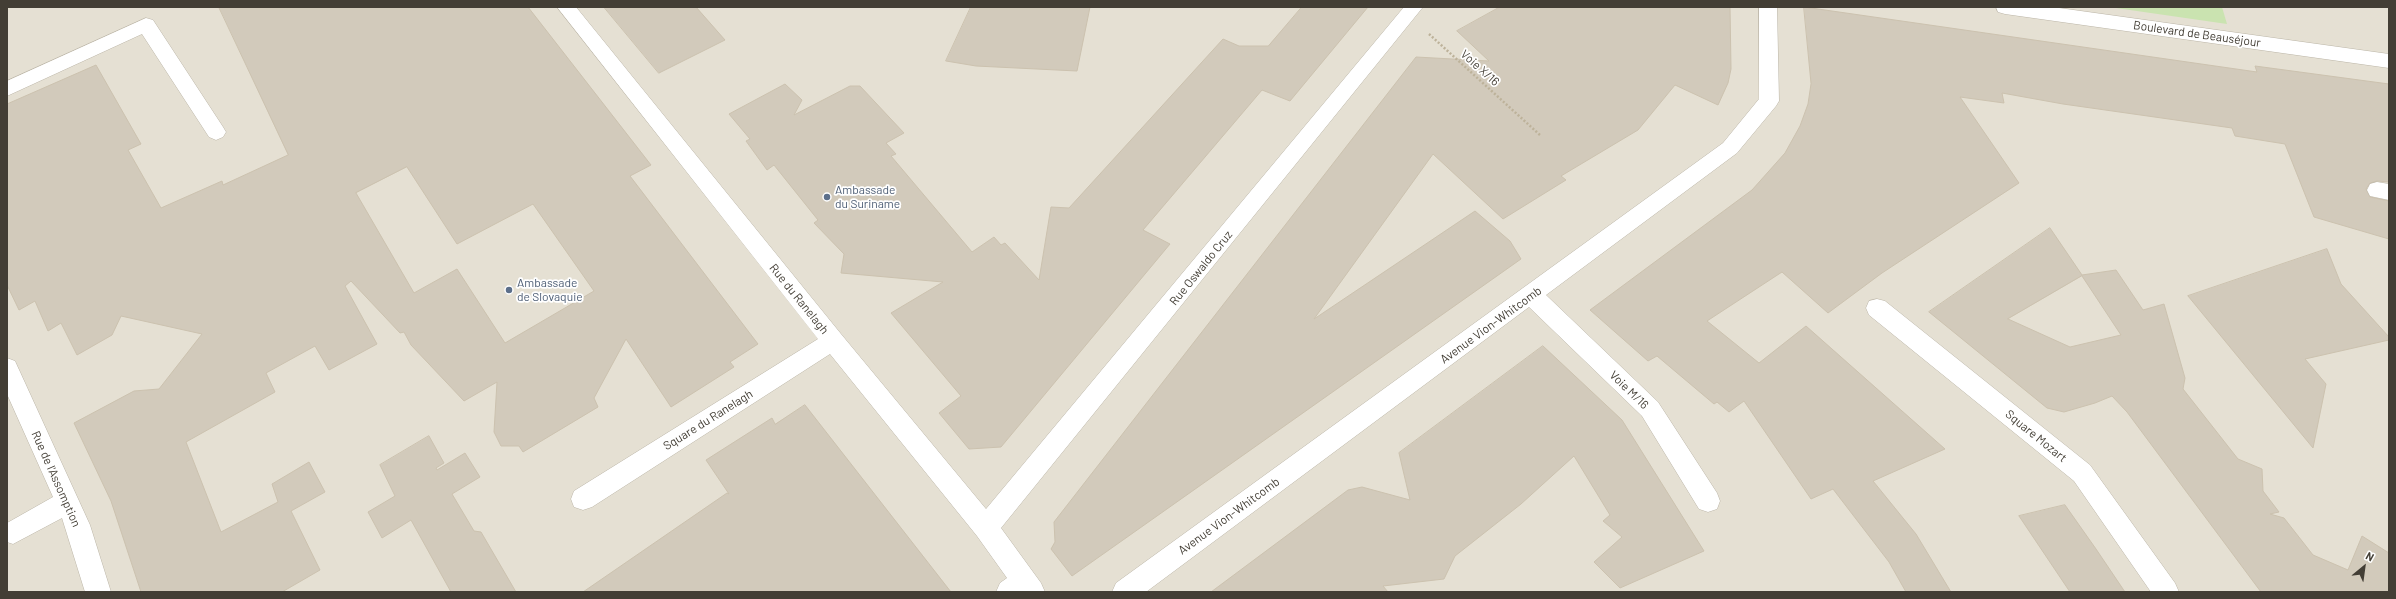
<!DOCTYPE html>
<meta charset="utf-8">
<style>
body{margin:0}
#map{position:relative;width:2396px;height:599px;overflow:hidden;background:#f1eee5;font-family:Barlow,sans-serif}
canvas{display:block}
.frame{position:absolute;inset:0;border:8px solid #433e35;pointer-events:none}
.north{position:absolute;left:2344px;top:547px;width:40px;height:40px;-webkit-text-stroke:3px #fff;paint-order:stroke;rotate:29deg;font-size:11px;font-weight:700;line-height:16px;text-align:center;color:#433e35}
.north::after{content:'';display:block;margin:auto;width:14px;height:18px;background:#433e35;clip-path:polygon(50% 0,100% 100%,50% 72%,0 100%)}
</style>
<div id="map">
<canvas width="2396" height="599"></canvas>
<div class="frame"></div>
<div class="north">N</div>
</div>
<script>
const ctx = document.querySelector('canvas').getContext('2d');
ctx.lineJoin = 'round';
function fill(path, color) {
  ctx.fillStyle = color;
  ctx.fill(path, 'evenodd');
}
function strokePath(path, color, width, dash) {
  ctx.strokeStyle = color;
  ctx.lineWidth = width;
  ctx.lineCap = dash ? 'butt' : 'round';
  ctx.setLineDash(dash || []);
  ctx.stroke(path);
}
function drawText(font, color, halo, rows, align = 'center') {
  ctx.font = font + ' Barlow,sans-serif';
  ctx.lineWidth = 3.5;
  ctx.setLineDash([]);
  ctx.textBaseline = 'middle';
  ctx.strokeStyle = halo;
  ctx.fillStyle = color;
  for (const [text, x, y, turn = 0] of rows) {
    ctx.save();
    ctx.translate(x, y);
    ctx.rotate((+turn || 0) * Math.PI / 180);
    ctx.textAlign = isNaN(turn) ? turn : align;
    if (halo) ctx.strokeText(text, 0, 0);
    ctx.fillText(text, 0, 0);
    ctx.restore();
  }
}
fill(new Path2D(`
 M 7,7 L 2389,7 L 2389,592 L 7,592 Z`), '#e5e0d3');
fill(new Path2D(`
 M 2109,7 L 2222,7 L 2227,24 Z`), '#cae3b0');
const building = new Path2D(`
 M 219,7 L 528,7 L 651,165 L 630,176 L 758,344 L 730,362 L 734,367 L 671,407 L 626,339 L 594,398 L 598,407 L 523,452 L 519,446 L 501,446 L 494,432 L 497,382 L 464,401 L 411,345 L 404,332 L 400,333 L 351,281 L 345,286 L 377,344 L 329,370 L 315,346 L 266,373 L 275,392 L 186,442 L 221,532 L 278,502 L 272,484 L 309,462 L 325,492 L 291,511 L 320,570 L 282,592 L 141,592 L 111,501 L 74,423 L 134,391 L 159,389 L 202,334 L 121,316 L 112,335 L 77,355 L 61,323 L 48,331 L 35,301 L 19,310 L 7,285 L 7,104 L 96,65 L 141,144 L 128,150 L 161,208 L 222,181 L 223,185 L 288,155 ZM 407,167 L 457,244 L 533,204 L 594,291 L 505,343 L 457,269 L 414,293 L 356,193 Z
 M 604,7 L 696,7 L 725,40 L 659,73 Z
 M 971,7 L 1090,7 L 1077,71 L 976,66 L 946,61 Z
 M 1302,7 L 1368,7 L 1290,101 L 1262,90 L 1143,230 L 1170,244 L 1001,447 L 969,449 L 939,413 L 961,396 L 891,313 L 943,282 L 841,273 L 844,254 L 814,223 L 818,220 L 774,165 L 767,170 L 746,141 L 750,139 L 729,114 L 785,84 L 802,100 L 794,115 L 850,86 L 860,86 L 904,133 L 886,143 L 896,154 L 891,156 L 972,252 L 994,237 L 1001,245 L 1005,243 L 1039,280 L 1051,207 L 1069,208 L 1223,39 L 1239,46 L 1268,46 Z
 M 1500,7 L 1730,7 L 1731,69 L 1728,83 L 1718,105 L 1675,85 L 1638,130 L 1561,176 L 1566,180 L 1503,219 L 1433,154 L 1314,319 L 1475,211 L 1510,241 L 1521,259 L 1072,576 L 1051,549 L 1055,542 L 1054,522 L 1416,57 L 1489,61 L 1457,31 Z
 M 1804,7 L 2257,72 L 2255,66 L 2389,84 L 2389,182 L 2377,181 L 2370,183 L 2366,189 L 2370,197 L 2389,201 L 2389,239 L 2314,217 L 2285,144 L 2235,136 L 2232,128 L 2063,104 L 2002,93 L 2004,103 L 1960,97 L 2019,183 L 1882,273 L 1828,313 L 1782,272 L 1707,321 L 1759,363 L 1806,326 L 1945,449 L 1873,481 L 1916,534 L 1951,592 L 1906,592 L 1889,562 L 1833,489 L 1811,499 L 1744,401 L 1729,412 L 1717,402 L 1714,404 L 1657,356 L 1648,361 L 1590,310 L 1752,190 L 1785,153 L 1800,126 L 1808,104 L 1811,84 Z
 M 2050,228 L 2082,275 L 2116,270 L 2143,310 L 2164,304 L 2185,378 L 2183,389 L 2238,459 L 2262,469 L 2263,491 L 2279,512 L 2270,514 L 2284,518 L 2313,555 L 2348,570 L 2362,536 L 2389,553 L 2389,592 L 2261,592 L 2127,412 L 2112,396 L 2095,403 L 2064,412 L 2047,408 L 1929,312 ZM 2082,276 L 2121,335 L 2070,347 L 2008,319 Z
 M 2327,249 L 2341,284 L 2389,337 L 2389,340 L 2305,359 L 2326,384 L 2313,448 L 2188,296 Z
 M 1543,346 L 1622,420 L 1704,551 L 1620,588 L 1594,562 L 1622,537 L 1603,521 L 1610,515 L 1574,456 L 1521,504 L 1455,556 L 1444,579 L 1383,586 L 1388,592 L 1211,592 L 1348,490 L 1362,487 L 1410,500 L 1399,453 Z
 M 805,405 L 951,592 L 583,592 L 727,493 L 729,494 L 706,460 L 772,418 L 775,424 Z
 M 429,436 L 444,463 L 436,468 L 437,470 L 465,453 L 480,477 L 452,494 L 474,531 L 481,532 L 516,592 L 451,592 L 411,520 L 382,538 L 368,512 L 395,496 L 380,465 Z
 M 2065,505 L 2096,549 L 2125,592 L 2070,592 L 2019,516 Z`);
fill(building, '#d2cabb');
strokePath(building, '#ccc2af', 1);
const minor = new Path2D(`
 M 557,7 L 576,7 L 841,334 L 986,509 L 1404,7 L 1423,7 L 1001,528 L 1041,583 L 1045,592 L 996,592 L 1000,583 L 1007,578 L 977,536 L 830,354 L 592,507 L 583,510 L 574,507 L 571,499 L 574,491 L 818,339 Z
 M 1759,7 L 1777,7 L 1779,101 L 1776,106 L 1737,153 L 1546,295 L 1658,402 L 1717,493 L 1720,501 L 1717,509 L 1708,512 L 1699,509 L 1642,416 L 1529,307 L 1146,592 L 1112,592 L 1116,583 L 1723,143 L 1759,99 Z
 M 1996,7 L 2052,7 L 2389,54 L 2389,68 L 2005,14 L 1998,12 Z
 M 146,18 L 153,20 L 223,127 L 226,132 L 223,137 L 216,140 L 209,137 L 142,34 L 7,96 L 7,81 Z
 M 2377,182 L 2389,184 L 2389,200 L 2370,196 L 2367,190 L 2370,184 Z
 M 1877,299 L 1885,301 L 2090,465 L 2175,583 L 2179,592 L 2151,592 L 2074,481 L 1869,315 L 1866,308 L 1869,301 Z
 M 7,358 L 15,361 L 90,525 L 111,592 L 85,592 L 62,518 L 13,544 L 7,542 L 7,523 L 53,497 L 7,394 Z`);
strokePath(minor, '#bcb6a8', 1);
strokePath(new Path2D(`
 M 1429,34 L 1540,135`), '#bdb29a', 2.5, [2, 2]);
fill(minor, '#fff');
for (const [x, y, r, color] of [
 [827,197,4,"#5c6f8a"],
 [509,290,4,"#5c6f8a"]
]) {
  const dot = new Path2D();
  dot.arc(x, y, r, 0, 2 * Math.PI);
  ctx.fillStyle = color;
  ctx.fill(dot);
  strokePath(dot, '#fff', 1.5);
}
drawText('12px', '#433e35', '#fff', [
 ["Boulevard de Beauséjour",2197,34,8],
 ["Voie X/16",1480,68,42],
 ["Rue Oswaldo Cruz",1201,268,-51],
 ["Rue du Ranelagh",799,299,51],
 ["Avenue Vion-Whitcomb",1491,325,-36],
 ["Voie M/16",1629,390,44],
 ["Square du Ranelagh",708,420,-32],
 ["Square Mozart",2036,436,39],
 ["Rue de l'Assomption",56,479,66],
 ["Avenue Vion-Whitcomb",1229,516,-36]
]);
drawText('12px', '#4e5e75', '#fff', [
 ["Ambassade",835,190],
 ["du Suriname",835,204],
 ["Ambassade",517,283],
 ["de Slovaquie",517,297]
], 'left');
</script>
